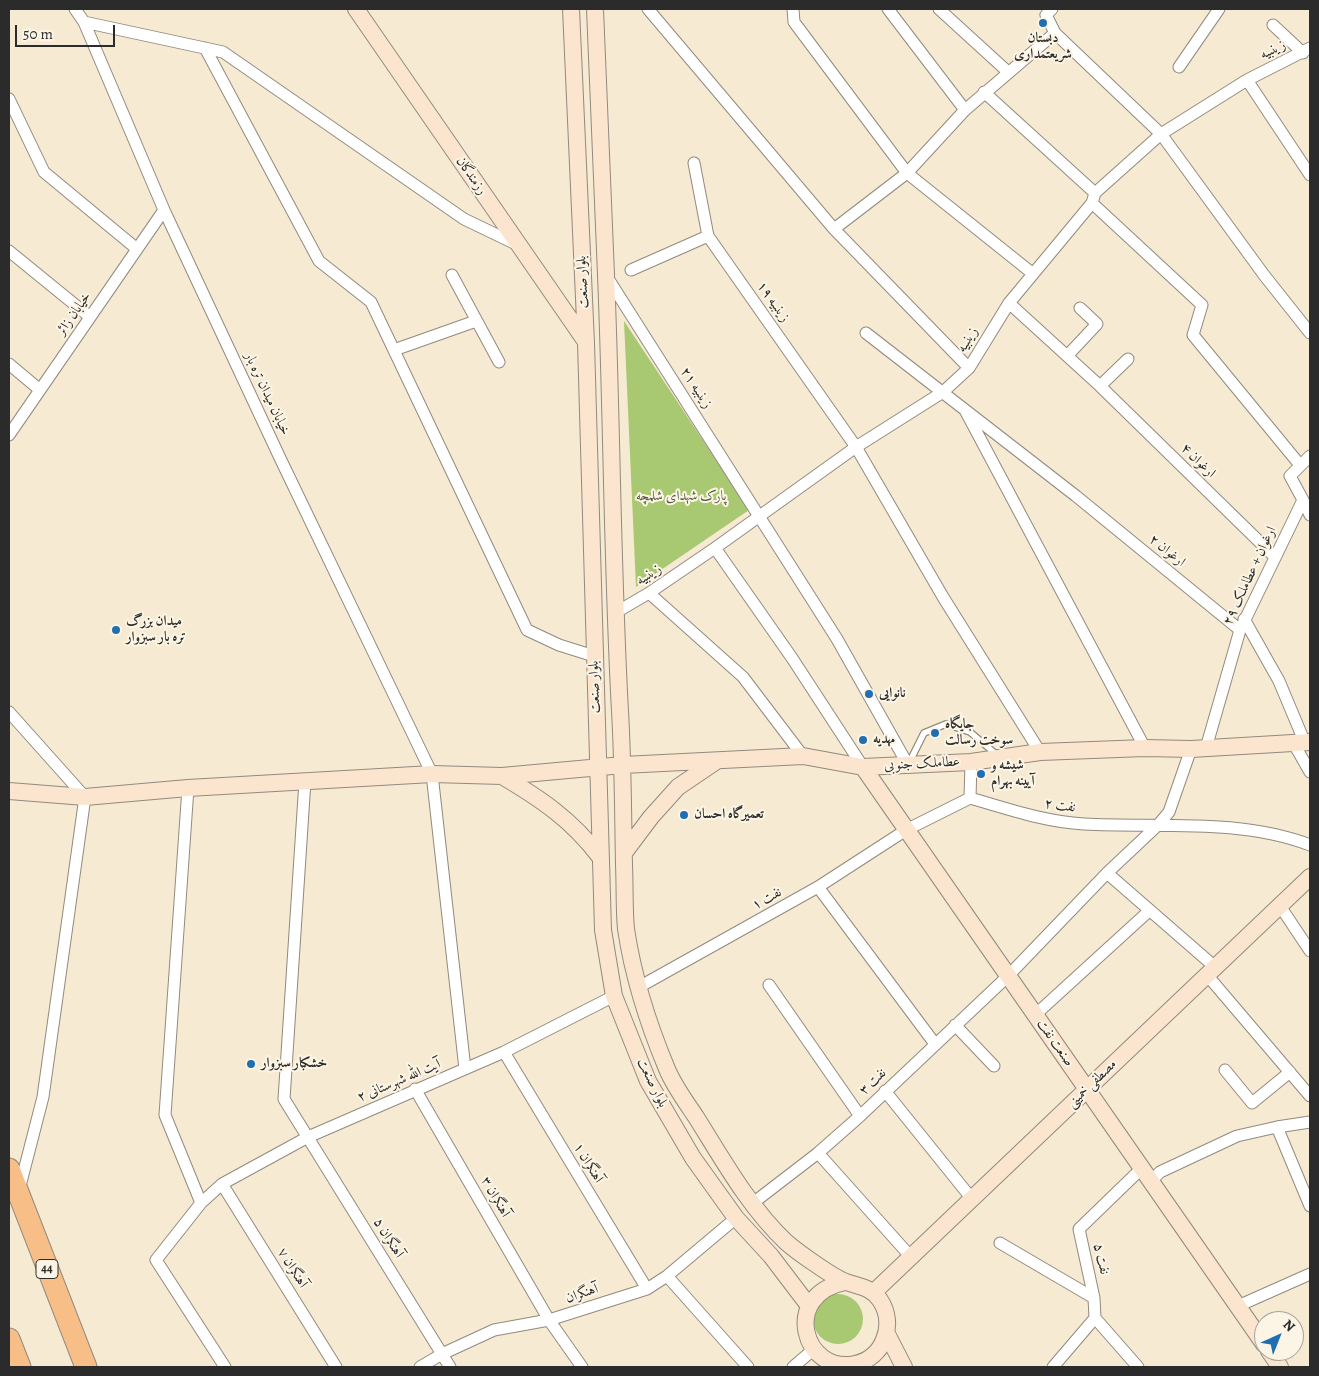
<!DOCTYPE html>
<meta charset="utf-8">
<style>
body{margin:0}
#map{position:relative;width:1319px;height:1376px;overflow:hidden;background:#f7ead3;font-family:Alegreya,serif}
canvas{display:block}
.frame{position:absolute;inset:0;border:10px solid #2b2b2b;pointer-events:none}
.north{position:absolute;left:1254px;top:1311px;width:50px;height:50px;box-sizing:border-box;background:#fcf5e5;border:1px solid #a8a49b;border-radius:50%;rotate:44deg;font-size:14px;font-weight:700;line-height:20px;text-align:center;color:#2b2b2b}
.north::after{content:'';display:block;margin:auto;width:18px;height:22px;background:#1f6fb2;clip-path:polygon(50% 0,100% 100%,50% 72%,0 100%)}
.scale{position:absolute;left:15px;top:25px;width:100px;height:22px;box-sizing:border-box;border:2px solid #2b2b2b;border-top:0;padding-left:6px;font-size:15px;line-height:18px;white-space:nowrap;color:#2b2b2b;-webkit-text-stroke:4px #fcf5e5;paint-order:stroke}
</style>
<div id="map">
<canvas width="1319" height="1376"></canvas>
<div class="frame"></div>
<div class="north">N</div>
<div class="scale">50 m</div>
</div>
<script>
const ctx = document.querySelector('canvas').getContext('2d');
ctx.lineJoin = 'round';
function fill(path, color) {
  ctx.fillStyle = color;
  ctx.fill(path, 'evenodd');
}
function strokePath(path, color, width, dash) {
  ctx.strokeStyle = color;
  ctx.lineWidth = width;
  ctx.lineCap = dash ? 'butt' : 'round';
  ctx.setLineDash(dash || []);
  ctx.stroke(path);
}
function drawText(font, color, halo, rows, align = 'center') {
  ctx.font = font + ' Alegreya,Amiri,serif';
  ctx.lineWidth = 4;
  ctx.setLineDash([]);
  ctx.textBaseline = 'middle';
  ctx.strokeStyle = halo;
  ctx.fillStyle = color;
  for (const [text, x, y, turn = 0] of rows) {
    ctx.save();
    ctx.translate(x, y);
    ctx.rotate((+turn || 0) * Math.PI / 180);
    ctx.textAlign = isNaN(turn) ? turn : align;
    if (halo) ctx.strokeText(text, 0, 0);
    ctx.fillText(text, 0, 0);
    ctx.restore();
  }
}
fill(new Path2D(`
 M 624,321 L 749,510 L 636,587 Z
 M813 1319a25 25 0 1 1 50 0a25 25 0 1 1-50 0Z`), '#a8c871');
const lane = new Path2D(`
 M 909,763 L 924,733 L 946,724 L 970,732 L 997,755`);
const street = new Path2D(`
 M 75,9 L 84,22 L 164,210 L 280,458 L 432,774 L 465,1069
 M 648,9 L 834,229 L 969,368
 M 793,9 L 794,22 L 907,173 L 1032,273
 M 888,9 L 965,110
 M 939,9 L 1008,72
 M 1052,9 L 1046,15 L 1055,33 L 1161,134 L 1264,275 L 1310,333
 M 84,22 L 223,52 L 464,219 L 518,245
 M 1273,25 L 1303,53
 M 205,48 L 319,261 L 371,302 L 527,630 L 559,645 L 594,656
 M 1179,67 L 1219,9
 M 1247,80 L 1310,175
 M 984,92 L 1095,193
 M 9,99 L 44,172 L 137,249
 M 694,163 L 708,236 L 856,447 L 943,597 L 1040,752
 M 1092,203 L 1202,305 L 1193,335 L 1300,465
 M 834,229 L 907,173 L 965,110 L 1055,33
 M 9,251 L 90,317
 M 631,270 L 708,236
 M 452,275 L 499,362
 M 607,277 L 837,639 L 908,765
 M 1009,303 L 1100,386 L 1275,557
 M 866,333 L 1076,496 L 1240,630
 M 394,350 L 476,321
 M 1067,356 L 1097,324 L 1080,308
 M 9,364 L 40,390
 M 1100,386 L 1128,359
 M 966,412 L 1145,748
 M 9,435 L 164,210
 M 1303,500 L 1310,515
 M 715,548 L 792,658 L 863,767
 M 649,593 L 743,677 L 803,756
 M 615,613 L 649,593 L 715,548 L 856,447 L 943,392 L 969,368 L 1009,303 L 1092,203 L 1095,193 L 1161,134 L 1247,80 L 1310,48
 M 1244,619 L 1279,681 L 1305,743
 M 9,712 L 85,797 L 43,1097 L 19,1190
 M 1294,744 L 1310,772
 M 1206,748 L 1240,630 L 1303,500 L 1290,476 L 1310,456
 M 305,781 L 284,1099 L 450,1367
 M 188,788 L 165,1115 L 201,1203
 M 970,798 L 971,762
 M 1107,873 L 1215,967
 M 818,887 L 935,1044
 M 1280,906 L 1310,951
 M 1207,975 L 1310,1096
 M 769,985 L 860,1116
 M 639,987 L 818,887 L 906,830 L 970,798 C 1008,809 1045,822 1084,824 C 1159,828 1239,818 1310,845
 M 1035,1015 L 1149,911
 M 955,1025 L 994,1066
 M 504,1052 L 647,1289
 M 1225,1070 L 1252,1103 L 1290,1072
 M 415,1089 L 549,1320 L 582,1367
 M 885,1091 L 972,1199
 M 1277,1127 L 1310,1206
 M 818,1153 L 911,1257
 M 1151,1181 L 1160,1172 L 1237,1136 L 1277,1127 L 1310,1122
 M 222,1184 L 336,1367
 M 753,1203 L 818,1153 L 860,1116 L 1008,976 L 1107,873 L 1159,824 L 1169,812 L 1191,749
 M 1000,1243 L 1094,1298
 M 667,1276 L 748,1367
 M 1238,1306 L 1310,1274
 M 1095,1318 L 1138,1367
 M 225,1367 L 156,1260 L 201,1203 L 222,1184 L 308,1137 L 504,1052 L 614,996
 M 420,1367 L 442,1354 L 494,1330 L 549,1320 L 647,1289 L 667,1276 L 736,1218
 M 793,1367 L 814,1349
 M 1053,1367 L 1095,1318 L 1094,1298 L 1079,1229 L 1142,1168`);
const secondary = new Path2D(`
 M 356,9 L 586,342
 M 571,9 L 586,343 L 603,930 L 614,996 L 648,1081 L 693,1158 L 736,1218 L 771,1256 L 809,1306
 M 595,9 C 598,98 603,186 606,275 C 612,421 612,566 620,711 C 623,763 623,814 624,865 C 625,886 624,908 626,929 C 633,976 649,1026 667,1069 C 674,1086 686,1102 696,1117 C 723,1160 749,1207 786,1242 C 796,1251 834,1278 846,1282 C 860,1287 871,1287 880,1300 C 896,1324 884,1358 855,1364 C 804,1375 780,1295 845,1282
 M 863,767 L 1264,1344
 M 502,776 C 541,799 572,820 600,857
 M 9,791 L 85,797 L 188,788 L 432,774 L 502,776 L 623,765 L 803,756 L 863,767 L 971,762 L 1040,752 L 1145,748 L 1191,749 L 1310,742
 M 624,853 L 651,817 L 678,787 L 715,762
 M 874,1292 L 1310,877
 M 887,1334 L 904,1367
 M 1269,1351 L 1280,1367`);
const highway = new Path2D(`
 M 9,1169 L 86,1367
 M 9,1339 L 20,1367`);
strokePath(lane, '#918a7f', 8);
strokePath(street, '#918a7f', 13);
strokePath(secondary, '#918a7f', 18);
strokePath(highway, '#918a7f', 23);
strokePath(lane, '#fff', 5.5);
strokePath(street, '#fff', 11);
strokePath(secondary, '#fce5cf', 16);
strokePath(highway, '#f7be87', 21);
for (const [x, y, r, color] of [
 [1043,23,5,"#1f6fb2"],
 [116,630,5,"#1f6fb2"],
 [869,694,5,"#1f6fb2"],
 [935,733,5,"#1f6fb2"],
 [863,740,5,"#1f6fb2"],
 [981,774,5,"#1f6fb2"],
 [684,815,5,"#1f6fb2"],
 [251,1064,5,"#1f6fb2"]
]) {
  const dot = new Path2D();
  dot.arc(x, y, r, 0, 2 * Math.PI);
  ctx.fillStyle = color;
  ctx.fill(dot);
  strokePath(dot, '#fcf5e5', 2);
}
for (const [x, y, w] of [
 [47,1269,22]
]) {
  const box = new Path2D();
  box.roundRect(x - w / 2, y - 9.5, w, 19, 4);
  ctx.fillStyle = '#fcf5e5';
  ctx.fill(box);
  strokePath(box, '#2b2b2b', 1);
}
drawText('bold 12px', '#2b2b2b', null, [
 ["44",47,1269]
]);
drawText('bold 14px', '#2b2b2b', '#fcf5e5', [
 ["دبستان",1043,39,"center"],
 ["شریعتمداری",1043,55,"center"],
 ["میدان بزرگ",126,622],
 ["تره بار سبزوار",126,638],
 ["نانوایی",879,694],
 ["جایگاه",945,725],
 ["سوخت رسالت",945,741],
 ["مهدیه",873,740],
 ["شیشه و",991,766],
 ["آیینه بهرام",991,782],
 ["تعمیرگاه احسان",694,815],
 ["خشکبار سبزوار",261,1064]
], 'left');
drawText('14px', '#2b2b2b', '#fcf5e5', [
 ["زینبیه",1273,50,-26],
 ["رزمندگان",471,176,55],
 ["بلوار صنعت",583,282,-93],
 ["زینبیه ۱۹",773,302,55],
 ["خیابان زائر",74,314,-55],
 ["زینبیه",968,340,-58],
 ["زینبیه ۲۱",696,388,57],
 ["خیابان میدان تره بار",267,394,65],
 ["ارغوان ۴",1198,461,44],
 ["ارغوان ۲",1167,551,39],
 ["زینبیه",649,575,-33],
 ["ارغوان + عطاملک ۲۹",1250,576,-65],
 ["بلوار صنعت",595,687,-92],
 ["عطاملک جنوبی",922,764,-3],
 ["نفت ۲",1060,806,8],
 ["نفت ۱",767,899,-29],
 ["صنعت نفت",1055,1043,55],
 ["آیت الله شهرستانی ۲",399,1081,-23],
 ["نفت ۳",873,1082,-44],
 ["بلوار صنعت",652,1083,64],
 ["مصطفی خمینی",1092,1084,-44],
 ["آهنگران ۱",588,1163,59],
 ["آهنگران ۳",495,1197,60],
 ["آهنگران ۵",388,1238,58],
 ["نفت ۵",1101,1259,77],
 ["آهنگران ۷",292,1268,58],
 ["آهنگران",582,1294,-18]
]);
drawText('14px', '#505a40', '#fcf5e5', [
 ["پارک شهدای شلمچه",681,497]
]);
</script>
